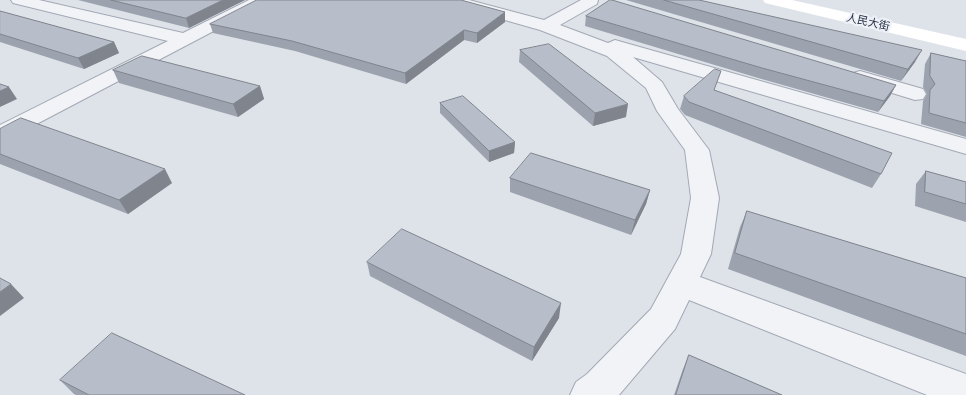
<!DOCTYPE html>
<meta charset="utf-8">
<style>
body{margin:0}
canvas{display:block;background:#dee2e9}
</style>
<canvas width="966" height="395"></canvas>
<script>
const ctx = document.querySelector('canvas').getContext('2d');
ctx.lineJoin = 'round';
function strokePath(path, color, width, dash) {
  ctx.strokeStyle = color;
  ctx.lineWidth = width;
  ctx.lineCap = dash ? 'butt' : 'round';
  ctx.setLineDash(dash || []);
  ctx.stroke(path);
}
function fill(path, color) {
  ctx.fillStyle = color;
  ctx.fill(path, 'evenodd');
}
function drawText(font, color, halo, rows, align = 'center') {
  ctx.font = font + ' Barlow,"Noto Sans SC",sans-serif';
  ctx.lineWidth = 4.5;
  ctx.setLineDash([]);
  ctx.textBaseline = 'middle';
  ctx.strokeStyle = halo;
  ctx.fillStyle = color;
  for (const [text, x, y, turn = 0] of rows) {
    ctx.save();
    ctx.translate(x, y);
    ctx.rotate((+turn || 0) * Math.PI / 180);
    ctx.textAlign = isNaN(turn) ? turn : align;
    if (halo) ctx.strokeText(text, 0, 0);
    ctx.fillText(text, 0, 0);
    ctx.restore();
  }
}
const street = new Path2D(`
 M 11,0 L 39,0 L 183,33 L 249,0 L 269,0 L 267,3 L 8,139 L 0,141 L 0,125 L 168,41 L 13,3 Z
 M 443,0 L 469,0 L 544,20 L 581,0 L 598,0 L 597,4 L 560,25 L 608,43 L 615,40 L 622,42 L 966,139 L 966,154 L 633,57 L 662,82 L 678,109 L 709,150 L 719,198 L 711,254 L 700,277 L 966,374 L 966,395 L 927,395 L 689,300 L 675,329 L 619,395 L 570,395 L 576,382 L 587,374 L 651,309 L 681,254 L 691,198 L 685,150 L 657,111 L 646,88 L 607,56 L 540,30 L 445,3 Z
 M 860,71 L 923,89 L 926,94 L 923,99 L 915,100 L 853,81 L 850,77 L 853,73 Z`);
strokePath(street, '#a3a9b4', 2);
fill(street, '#f1f3f7');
fill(new Path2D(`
 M 763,0 L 792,0 L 966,39 L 966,51 L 765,3 Z`), '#fff');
fill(new Path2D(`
 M 78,0 L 245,0 L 189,28 Z
 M 626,0 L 699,0 L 915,62 L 901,81 Z
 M 0,11 L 114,42 L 119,53 L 84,69 L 0,42 Z
 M 586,16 L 896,85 L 890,96 L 878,112 L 758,78 L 585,26 Z
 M 505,22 L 477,43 L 464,40 L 406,84 L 295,51 L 213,33 L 210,24 Z
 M 520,50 L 626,117 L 593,126 L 519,62 Z
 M 931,53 L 966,61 L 966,137 L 921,124 L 923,101 L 927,94 L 923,87 L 925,64 Z
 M 113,70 L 260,86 L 264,99 L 238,117 L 119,83 Z
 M 715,90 L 881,174 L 872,188 L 685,115 L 680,109 L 684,96 Z
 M 440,103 L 515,142 L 514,153 L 489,162 L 440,113 Z
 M 0,129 L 172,183 L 128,214 L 0,164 Z
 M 926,171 L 966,182 L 966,222 L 915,206 L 916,184 Z
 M 510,178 L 650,190 L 646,204 L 631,235 L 510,192 Z
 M 747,211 L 966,278 L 966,356 L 728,269 L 740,227 Z
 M 367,262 L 559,318 L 532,361 L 370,276 Z
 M 689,355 L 782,395 L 674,395 L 683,369 Z
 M 60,380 L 245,395 L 76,395 L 74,394 Z`), '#9da3ae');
fill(new Path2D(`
 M 223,0 L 245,0 L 189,28 L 186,18 Z
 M 505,12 L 505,22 L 477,43 L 477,33 Z
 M 464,30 L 464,40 L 406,84 L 405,73 Z
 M 114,42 L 119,53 L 84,69 L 78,58 Z
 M 922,50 L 915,62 L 901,81 L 908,69 Z
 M 896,85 L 890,96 L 878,112 L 884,101 Z
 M 260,86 L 264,99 L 238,117 L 233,104 Z
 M 9,87 L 17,99 L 0,107 L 0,91 Z
 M 628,104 L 626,117 L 593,126 L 595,113 Z
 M 515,142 L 514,153 L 489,162 L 489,151 Z
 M 165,169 L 172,183 L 128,214 L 119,200 Z
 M 650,190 L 646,204 L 631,235 L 635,220 Z
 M 11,284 L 24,298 L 0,316 L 0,292 Z
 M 561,303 L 559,318 L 532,361 L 534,347 Z`), '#80858d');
const building = new Path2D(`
 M 111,0 L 223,0 L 186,18 Z
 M 257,0 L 461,0 L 505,12 L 477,33 L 464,30 L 405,73 L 292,41 L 210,24 Z
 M 610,0 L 612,0 L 896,85 L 884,101 L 762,68 L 586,16 Z
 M 664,0 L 699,0 L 922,50 L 908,69 Z
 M 0,11 L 114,42 L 78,58 L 0,34 Z
 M 549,44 L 628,104 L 595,113 L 520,50 Z
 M 931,53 L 966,61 L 966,123 L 929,113 L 930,90 L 935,84 L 930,76 Z
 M 142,56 L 260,86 L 233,104 L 113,70 Z
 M 715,69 L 721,71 L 714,90 L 892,153 L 881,174 L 689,102 L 684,96 Z
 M 0,84 L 9,87 L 0,91 Z
 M 463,96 L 515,142 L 489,151 L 440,103 Z
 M 21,118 L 165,169 L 119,200 L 0,154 L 0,129 Z
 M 531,153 L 650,190 L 635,220 L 510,178 Z
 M 926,171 L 966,182 L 966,204 L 925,192 Z
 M 747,211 L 966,278 L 966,334 L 735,253 Z
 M 402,229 L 561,303 L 534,347 L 367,262 Z
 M 0,278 L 11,284 L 0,292 Z
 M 112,333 L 245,395 L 89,395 L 60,380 Z
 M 689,355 L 782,395 L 676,395 Z`);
fill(building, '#b7beca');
strokePath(building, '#80858d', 1);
drawText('11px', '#252f42', '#edf1f7', [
 ["人民大街",868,22,13]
]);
</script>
